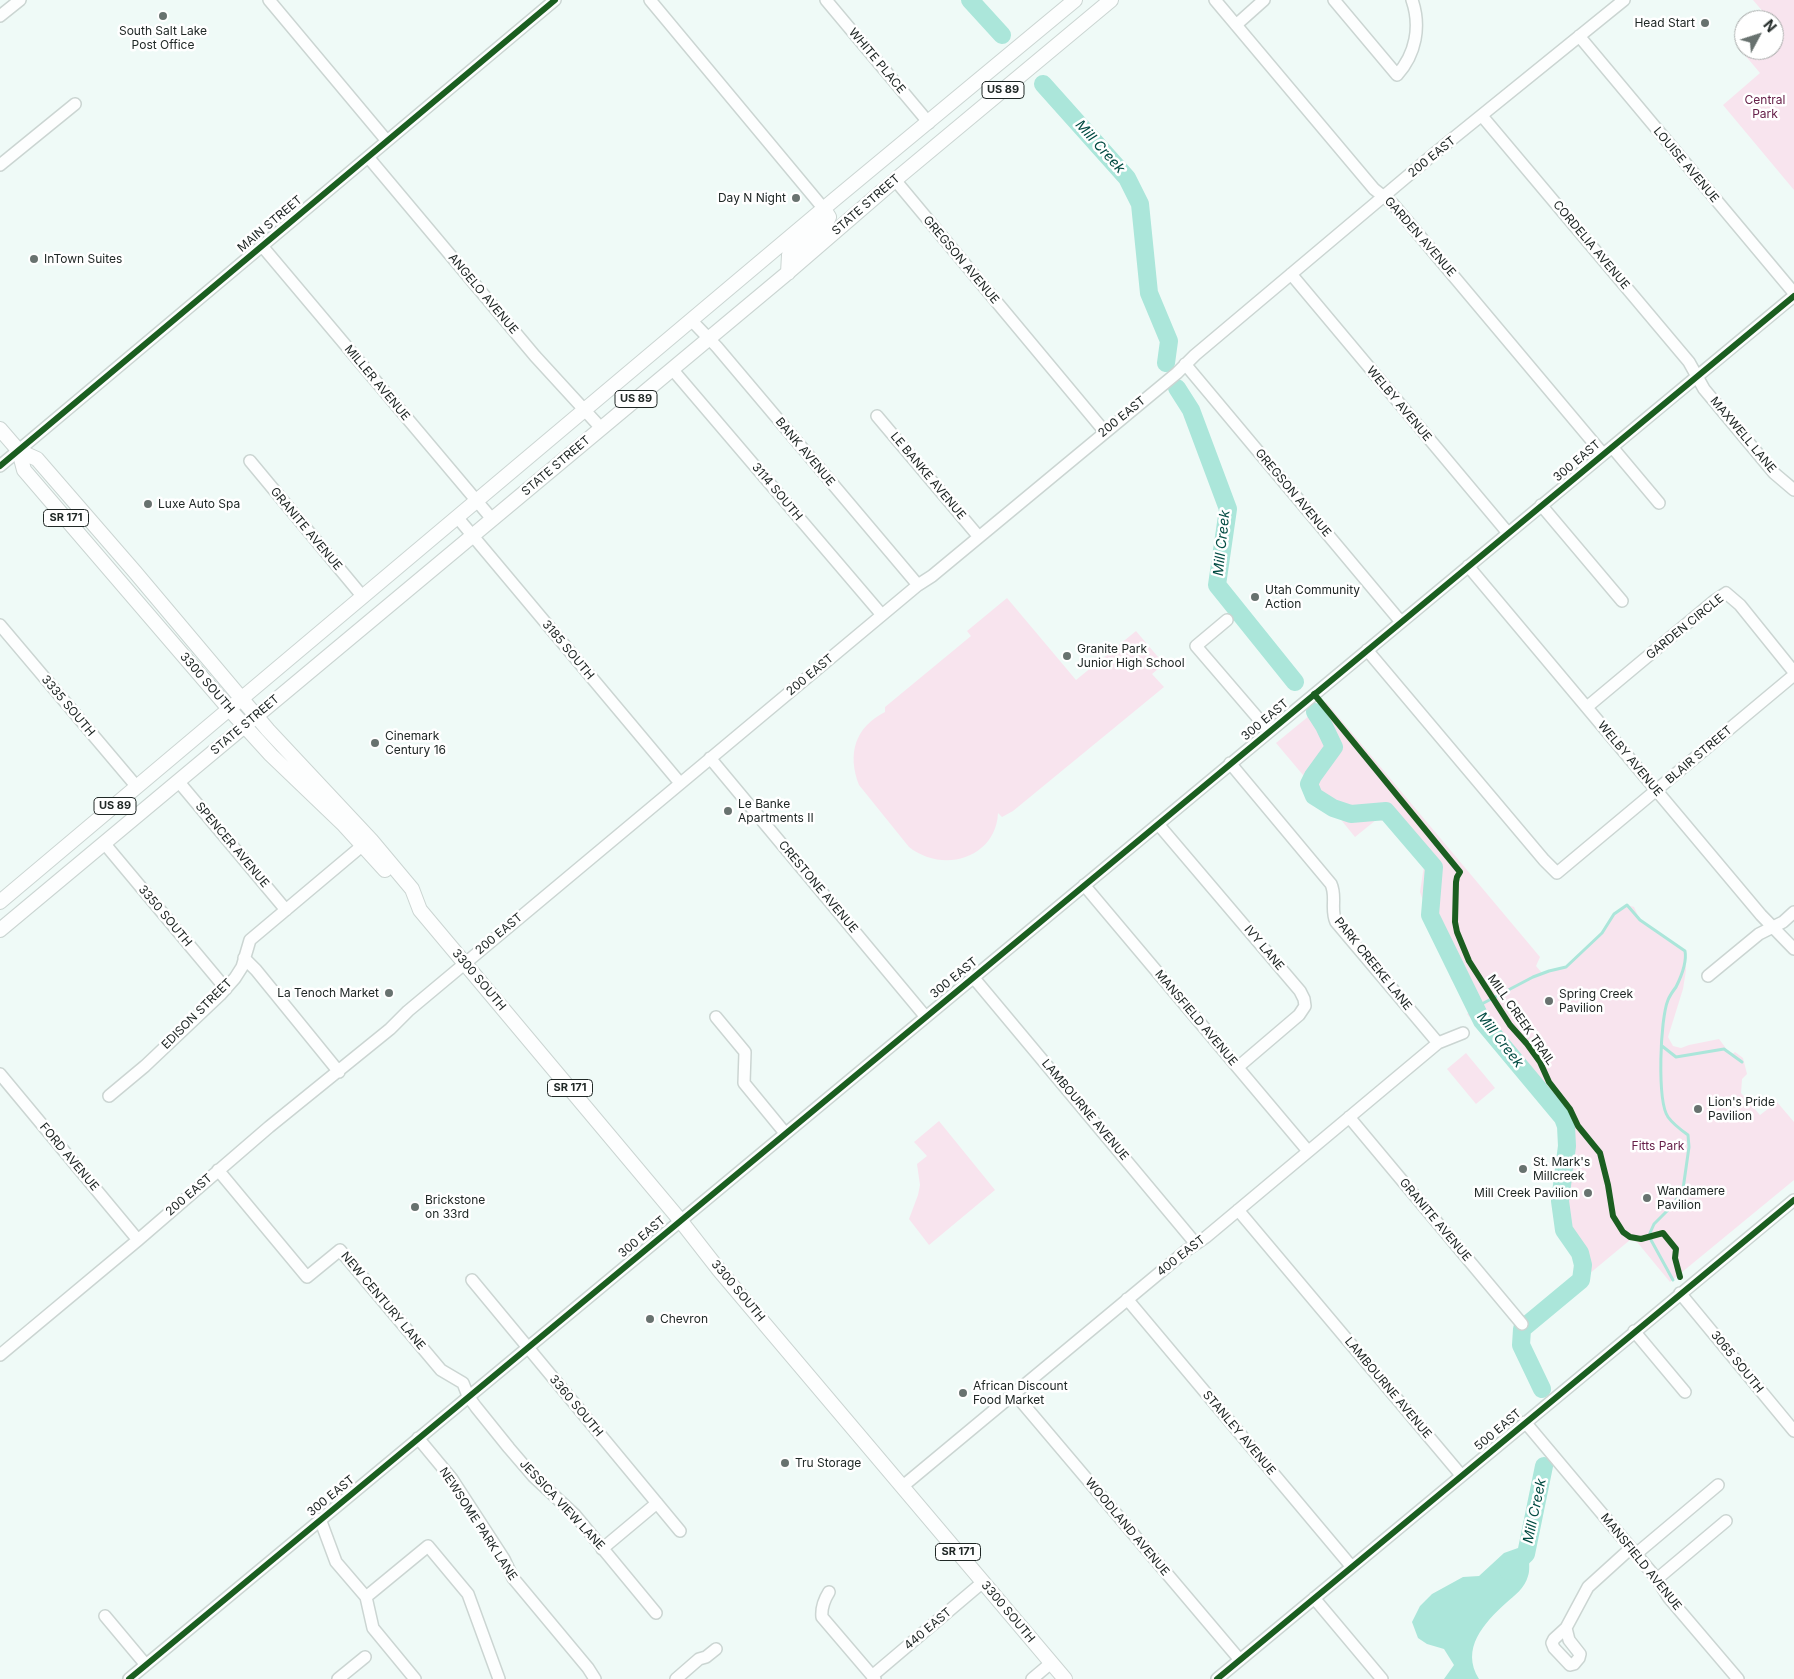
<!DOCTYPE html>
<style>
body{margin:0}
#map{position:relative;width:1794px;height:1679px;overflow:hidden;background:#effaf7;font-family:Inter,sans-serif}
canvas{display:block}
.north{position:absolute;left:1734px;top:10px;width:50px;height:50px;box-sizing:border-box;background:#fff;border:1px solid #a6a9a8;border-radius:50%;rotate:50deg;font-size:14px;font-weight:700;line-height:20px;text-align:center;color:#202826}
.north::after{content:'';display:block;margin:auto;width:18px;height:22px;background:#68726f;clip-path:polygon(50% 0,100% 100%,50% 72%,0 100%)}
</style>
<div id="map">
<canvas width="1794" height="1679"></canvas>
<div class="north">N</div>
</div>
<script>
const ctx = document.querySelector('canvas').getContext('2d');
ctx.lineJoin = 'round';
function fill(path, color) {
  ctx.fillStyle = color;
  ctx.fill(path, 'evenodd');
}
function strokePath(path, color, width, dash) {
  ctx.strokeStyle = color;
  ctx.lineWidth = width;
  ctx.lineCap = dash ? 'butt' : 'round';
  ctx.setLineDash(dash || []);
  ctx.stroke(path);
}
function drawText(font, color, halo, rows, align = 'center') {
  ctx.font = font + ' Inter,sans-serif';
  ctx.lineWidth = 5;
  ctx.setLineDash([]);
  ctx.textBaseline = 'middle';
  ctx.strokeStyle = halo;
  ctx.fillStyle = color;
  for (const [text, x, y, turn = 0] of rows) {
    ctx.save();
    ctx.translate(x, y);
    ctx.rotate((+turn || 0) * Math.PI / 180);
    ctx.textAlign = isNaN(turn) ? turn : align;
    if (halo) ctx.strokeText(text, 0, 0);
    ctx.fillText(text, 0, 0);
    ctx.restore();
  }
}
fill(new Path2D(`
 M 1753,0 L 1794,0 L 1794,190 L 1723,105 L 1760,73 L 1744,54 L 1749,50 L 1774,50 L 1774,29 L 1776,27 L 1774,20 L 1770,20 Z
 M 1007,598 L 1076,680 L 1136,631 L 1164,664 L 1152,674 L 1164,687 L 1013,811 L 1002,817 L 998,813 C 996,858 943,874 909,847 L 859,785 C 847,754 855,727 885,712 L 885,707 L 971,636 L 967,631 Z
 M 1326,702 L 1540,957 L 1536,966 L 1542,973 L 1566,967 L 1602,933 L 1614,914 L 1627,905 L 1634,907 L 1640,920 L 1685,951 L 1686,970 L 1683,989 L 1668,1037 L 1673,1046 L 1681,1048 L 1689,1045 L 1719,1039 L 1731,1055 L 1735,1052 L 1743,1058 L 1747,1074 L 1742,1079 L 1741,1093 L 1760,1115 L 1777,1102 L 1794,1122 L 1794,1180 L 1670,1282 L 1637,1242 L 1630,1240 L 1583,1279 C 1584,1259 1568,1247 1561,1231 C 1558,1223 1556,1209 1556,1200 C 1555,1173 1567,1143 1554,1117 L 1467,1014 L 1473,1008 L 1451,979 L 1435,934 L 1426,924 L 1430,921 L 1420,892 L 1424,866 L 1386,821 L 1376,820 L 1355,837 C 1348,829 1342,820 1335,813 C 1319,798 1301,803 1303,775 L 1276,743 Z
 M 1466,1053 L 1495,1088 L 1476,1104 L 1447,1069 Z
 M 939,1121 L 995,1190 L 929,1245 L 909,1219 L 918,1195 L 920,1185 L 917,1164 L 927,1156 L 914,1142 Z`), '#f8e4ee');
fill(new Path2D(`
 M 1518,1548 L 1529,1557 C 1529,1563 1530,1571 1528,1576 C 1525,1588 1514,1596 1506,1603 C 1484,1623 1460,1649 1479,1679 L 1444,1679 L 1454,1665 L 1444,1649 L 1427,1644 L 1418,1638 L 1412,1622 L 1420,1606 L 1432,1594 L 1463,1577 L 1479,1576 L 1504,1553 Z`), '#abe6da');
strokePath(new Path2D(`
 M 1476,1007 L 1533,977 L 1549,971 L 1566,967 L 1602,933 L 1614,914 L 1627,905 L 1640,920 L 1685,951 C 1687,962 1681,977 1676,987 C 1673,991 1670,995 1668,1000 C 1660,1019 1657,1101 1668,1117 C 1673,1124 1681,1130 1688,1135 L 1689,1147 L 1683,1189 L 1672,1206 L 1654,1224 L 1650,1233 L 1651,1240 L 1673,1280
 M 1662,1046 L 1676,1057 L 1724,1049 L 1742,1062`), '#abe6da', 3);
strokePath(new Path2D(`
 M 970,0 L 1002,35
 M 1043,84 L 1127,178 L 1140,204 L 1149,293 L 1169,341 L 1166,363
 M 1177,388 L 1191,410 L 1228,509 L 1217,585 L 1295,682
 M 1315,712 L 1324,726 L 1334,747 L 1313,776 L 1309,784 L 1314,796 L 1333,808 L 1351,814 L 1386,811 L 1434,867 L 1430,915 L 1482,1021 L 1563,1118 L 1566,1126 L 1567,1146 L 1560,1201 L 1564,1230 L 1580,1253 L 1583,1265 L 1581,1280 L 1522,1329 L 1521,1345 L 1542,1389
 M 1508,1571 L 1526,1554 L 1544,1466`), '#abe6da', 18);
const minor = new Path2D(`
 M 269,0 L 387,141
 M 650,0 L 824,209
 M 826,0 L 929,123
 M 1215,0 L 1374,189 L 1393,204 L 1603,454
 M 1334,0 L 1397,75 C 1416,54 1421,26 1412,0
 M 0,16 L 20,0
 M 1236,25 L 1264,0
 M 1579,36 L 1794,293
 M 1482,116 L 1689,362 L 1704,389 L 1774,473 L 1794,490
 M 368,157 L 535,356 L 601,428
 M 0,165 L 75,104
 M 895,180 L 1105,432
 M 262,246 L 492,519
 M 1291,274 L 1508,533
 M 692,321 L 717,347 L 918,585
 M 1185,364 L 1401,622
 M 672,369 L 882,615
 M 877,416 L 979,537
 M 1612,447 L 1659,503
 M 250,461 L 363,597
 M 0,466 L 555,0
 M 1541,505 L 1622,601
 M 457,517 L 680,783
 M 1468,566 L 1761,915 L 1794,949
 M 1227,620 L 1196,646 L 1269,731
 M 0,625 L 137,787
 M 1367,650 L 1544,860 L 1557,873 L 1794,675
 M 1587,707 L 1714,601 L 1726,593 L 1740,605 L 1794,672
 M 710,758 L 925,1016
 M 1230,763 L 1331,884 C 1337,897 1330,909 1336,922 L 1438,1043
 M 178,781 L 286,910
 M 1158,824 L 1300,991 L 1304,999 L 1305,1006 L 1299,1015 L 1238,1067
 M 104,843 L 226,989
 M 1084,885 L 1308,1151
 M 244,958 L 256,970 L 339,1072
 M 1708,976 L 1759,934 L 1783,922 L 1794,912
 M 973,977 L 1196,1244
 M 716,1017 L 745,1052 L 744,1083 L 785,1133
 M 0,1074 L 138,1240
 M 109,1096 L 145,1066 L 220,995 L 235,978 L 242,967 L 250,940 L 363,845
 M 1349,1117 L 1522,1324
 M 218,1170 L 307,1277 L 340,1250 L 441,1370 L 463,1383 L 468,1396 L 476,1407 L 509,1448 L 533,1476 L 575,1515 L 656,1613
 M 1238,1210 L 1461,1475
 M 472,1280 L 680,1531
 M 1680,1293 L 1794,1431
 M 1127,1299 L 1351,1566
 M 1634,1331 L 1685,1392
 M 0,1355 L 138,1240 L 269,1127 L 390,1029 L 408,1011 L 918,585 L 932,576 L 1177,373 L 1195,355 L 1435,153 L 1624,0
 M 1014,1393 L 1240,1660
 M 1525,1422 L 1657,1579 L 1669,1598 L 1738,1679
 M 418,1438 L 452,1479 L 504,1559 L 513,1578 L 588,1668 L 595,1679
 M 903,1486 L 1187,1250 L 1206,1237 L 1438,1043 L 1463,1033
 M 320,1519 L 336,1562 L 366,1597 L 373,1628 L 415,1679
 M 602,1549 L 657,1503
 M 1636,1554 L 1718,1485
 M 1657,1579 L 1726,1521
 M 829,1592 C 824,1600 821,1607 822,1617 L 875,1679
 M 366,1597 L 428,1546 L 468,1594 L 499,1679
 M 1314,1598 L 1382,1679
 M 105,1616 L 146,1665
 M 1566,1628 L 1569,1640 L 1580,1654 L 1579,1658 L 1574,1664 L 1570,1665 L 1554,1648 L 1552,1643 L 1554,1639 L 1566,1628 L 1588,1587 L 1631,1548
 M 872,1676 L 983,1582
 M 129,1679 L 1794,296
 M 338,1679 L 365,1657
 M 676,1679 L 699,1659 L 706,1657 L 716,1649
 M 1032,1679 L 1051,1663
 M 1217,1679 L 1794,1200`);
const major = new Path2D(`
 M 788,273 L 789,255 L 826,223 L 829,217 L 824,209
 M 0,429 L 19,451 L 37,459 L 135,572 L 268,730 L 371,840 L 412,889 L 420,910 L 680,1220 L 719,1270 L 1065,1679
 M 19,451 L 24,470 L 230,710 L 271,755 L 344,825 L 385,870
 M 0,902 L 835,199 L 1075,0
 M 0,930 L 785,275 L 895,180 L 1111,0`);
strokePath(minor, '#cbd5d2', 14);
strokePath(major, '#cbd5d2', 16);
strokePath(minor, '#fdfefe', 11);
strokePath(major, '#fdfefe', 14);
strokePath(new Path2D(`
 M 0,466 L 555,0
 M 1314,694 L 1460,872 L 1457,877 L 1456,882 L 1455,922 L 1457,932 L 1469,961 L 1510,1025 L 1527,1044 L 1540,1062 L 1549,1082 L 1570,1109 L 1578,1126 L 1600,1153 L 1608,1185 L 1613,1216 L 1623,1232 L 1630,1237 L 1641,1239 L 1663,1233 L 1676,1249 L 1675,1258 L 1680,1277
 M 129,1679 L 1794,296
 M 1217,1679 L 1794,1200`), '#1b5e20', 6);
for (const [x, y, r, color] of [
 [163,16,5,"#68726f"],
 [1705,23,5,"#68726f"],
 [796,198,5,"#68726f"],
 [34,259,5,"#68726f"],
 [148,504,5,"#68726f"],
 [1255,597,5,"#68726f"],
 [1067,656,5,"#68726f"],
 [375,743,5,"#68726f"],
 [728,811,5,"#68726f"],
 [389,993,5,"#68726f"],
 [1549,1001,5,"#68726f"],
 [1698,1109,5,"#68726f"],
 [1523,1169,5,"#68726f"],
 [1588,1193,5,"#68726f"],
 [1647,1198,5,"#68726f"],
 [415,1207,5,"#68726f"],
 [650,1319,5,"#68726f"],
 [963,1393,5,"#68726f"],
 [785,1463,5,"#68726f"]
]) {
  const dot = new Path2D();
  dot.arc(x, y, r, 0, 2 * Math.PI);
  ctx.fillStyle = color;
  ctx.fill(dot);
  strokePath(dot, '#fff', 2);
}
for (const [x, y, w] of [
 [1003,90,42],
 [636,399,42],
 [66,518,45],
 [115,806,42],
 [570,1088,45],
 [958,1552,45]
]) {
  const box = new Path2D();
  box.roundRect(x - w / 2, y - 8.5, w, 17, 4);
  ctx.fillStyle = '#fff';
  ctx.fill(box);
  strokePath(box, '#202826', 1);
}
drawText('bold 11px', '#202826', null, [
 ["US 89",1003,90],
 ["US 89",636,399],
 ["SR 171",66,518],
 ["US 89",115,806],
 ["SR 171",570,1088],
 ["SR 171",958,1552]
]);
drawText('12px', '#202826', '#fff', [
 ["Head Start",1695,23,"right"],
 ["South Salt Lake",163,31,"center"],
 ["Post Office",163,45,"center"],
 ["Day N Night",786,198,"right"],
 ["InTown Suites",44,259],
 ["Luxe Auto Spa",158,504],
 ["Utah Community",1265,590],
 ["Action",1265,604],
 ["Granite Park",1077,649],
 ["Junior High School",1077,663],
 ["Cinemark",385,736],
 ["Century 16",385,750],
 ["Le Banke",738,804],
 ["Apartments II",738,818],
 ["La Tenoch Market",379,993,"right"],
 ["Spring Creek",1559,994],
 ["Pavilion",1559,1008],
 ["Lion's Pride",1708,1102],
 ["Pavilion",1708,1116],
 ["St. Mark's",1533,1162],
 ["Millcreek",1533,1176],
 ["Wandamere",1657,1191],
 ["Pavilion",1657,1205],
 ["Mill Creek Pavilion",1578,1193,"right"],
 ["Brickstone",425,1200],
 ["on 33rd",425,1214],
 ["Chevron",660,1319],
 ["African Discount",973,1386],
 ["Food Market",973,1400],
 ["Tru Storage",795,1463]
], 'left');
drawText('12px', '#202826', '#fff', [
 ["WHITE PLACE",877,61,50],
 ["200 EAST",1432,157,-39],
 ["LOUISE AVENUE",1686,165,50],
 ["STATE STREET",866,205,-41],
 ["MAIN STREET",270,224,-40],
 ["GARDEN AVENUE",1420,237,49],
 ["CORDELIA AVENUE",1591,245,50],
 ["GREGSON AVENUE",961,260,50],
 ["ANGELO AVENUE",483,294,50],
 ["MILLER AVENUE",377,383,50],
 ["WELBY AVENUE",1399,404,50],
 ["200 EAST",1122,417,-39],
 ["MAXWELL LANE",1743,435,50],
 ["BANK AVENUE",805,452,50],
 ["300 EAST",1577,461,-40],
 ["STATE STREET",556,466,-40],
 ["LE BANKE AVENUE",928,476,50],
 ["3114 SOUTH",777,492,50],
 ["GREGSON AVENUE",1293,493,50],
 ["GRANITE AVENUE",306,529,50],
 ["GARDEN CIRCLE",1685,627,-39],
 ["3185 SOUTH",568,650,50],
 ["200 EAST",810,675,-40],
 ["3300 SOUTH",207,683,49],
 ["3335 SOUTH",68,706,50],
 ["300 EAST",1265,720,-40],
 ["STATE STREET",245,725,-40],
 ["BLAIR STREET",1699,755,-40],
 ["WELBY AVENUE",1630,759,50],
 ["SPENCER AVENUE",232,845,50],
 ["CRESTONE AVENUE",818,887,50],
 ["3350 SOUTH",165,916,50],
 ["200 EAST",499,934,-40],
 ["IVY LANE",1264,948,50],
 ["PARK CREEKE LANE",1373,964,51],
 ["300 EAST",954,978,-39],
 ["3300 SOUTH",479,980,50],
 ["EDISON STREET",197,1014,-45],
 ["MANSFIELD AVENUE",1196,1018,50],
 ["MILL CREEK TRAIL",1521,1020,55],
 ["LAMBOURNE AVENUE",1085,1110,50],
 ["FORD AVENUE",69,1157,50],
 ["200 EAST",189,1195,-41],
 ["GRANITE AVENUE",1435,1220,50],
 ["300 EAST",642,1237,-40],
 ["400 EAST",1181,1256,-38],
 ["3300 SOUTH",738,1291,50],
 ["NEW CENTURY LANE",383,1301,50],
 ["3065 SOUTH",1737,1362,51],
 ["LAMBOURNE AVENUE",1388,1388,50],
 ["3360 SOUTH",576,1406,50],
 ["500 EAST",1498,1430,-40],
 ["STANLEY AVENUE",1239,1433,50],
 ["300 EAST",331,1496,-39],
 ["JESSICA VIEW LANE",562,1505,47],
 ["NEWSOME PARK LANE",478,1524,57],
 ["WOODLAND AVENUE",1127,1527,50],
 ["MANSFIELD AVENUE",1641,1562,51],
 ["3300 SOUTH",1008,1612,50],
 ["440 EAST",928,1629,-40]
]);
drawText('12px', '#662049', '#fff', [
 ["Central",1765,100],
 ["Park",1765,114],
 ["Fitts Park",1658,1146]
]);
drawText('italic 14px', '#034c43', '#fff', [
 ["Mill Creek",1100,147,48],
 ["Mill Creek",1222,543,-84],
 ["Mill Creek",1500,1040,52],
 ["Mill Creek",1535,1511,-78]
]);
</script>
